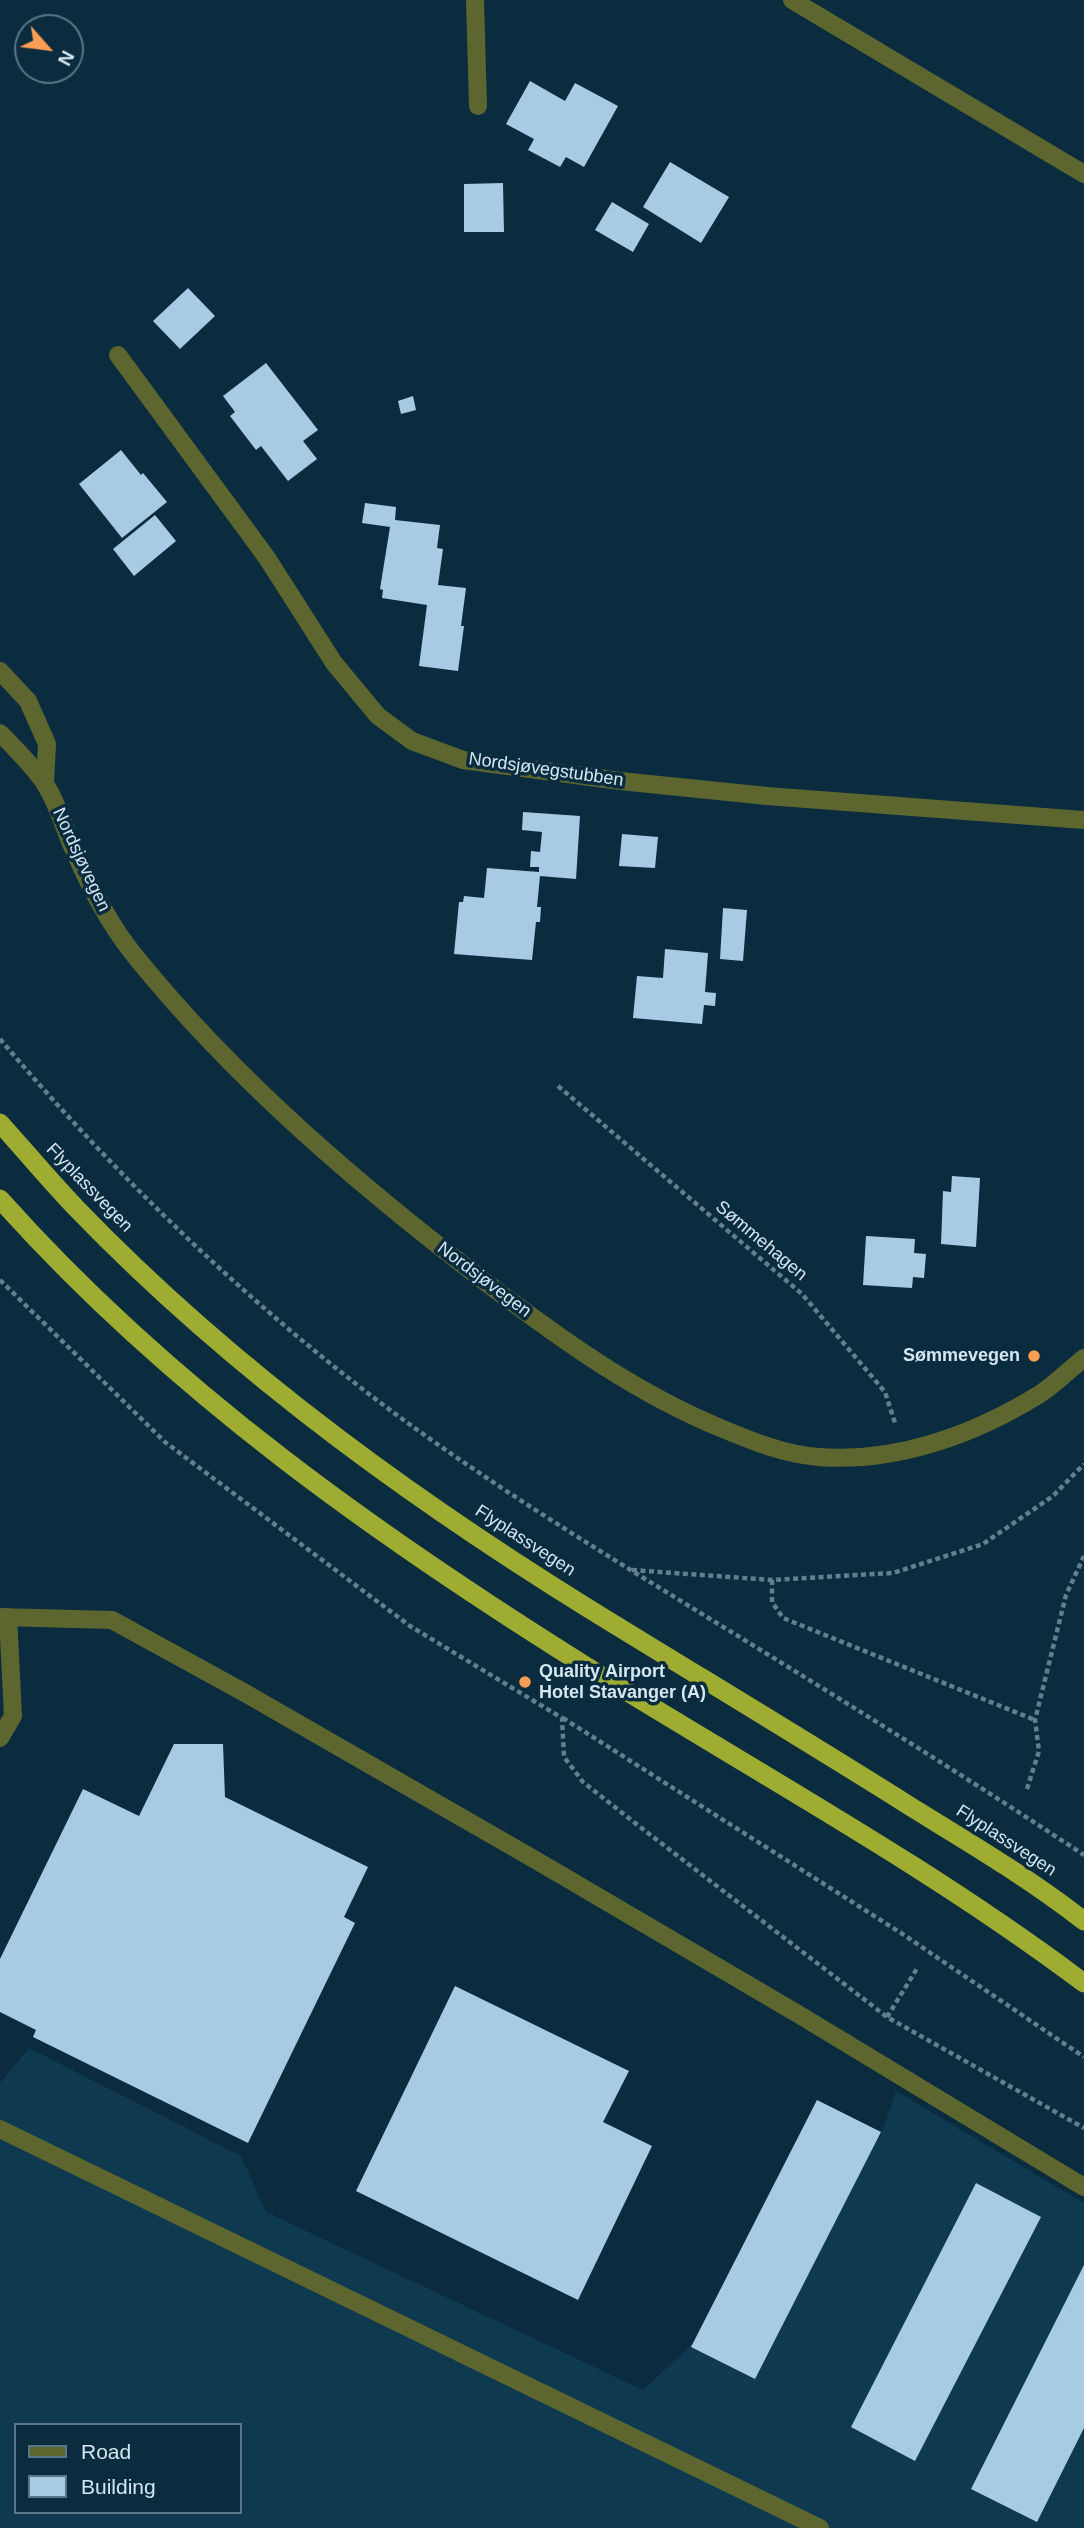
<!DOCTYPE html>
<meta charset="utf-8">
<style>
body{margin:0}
#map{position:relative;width:1084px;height:2528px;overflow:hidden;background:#0a2c3e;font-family:Arial,sans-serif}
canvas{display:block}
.legend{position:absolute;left:14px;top:2423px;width:228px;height:91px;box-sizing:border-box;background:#0a2c3e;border:2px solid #5b7686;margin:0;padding:9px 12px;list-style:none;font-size:21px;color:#d4e6f2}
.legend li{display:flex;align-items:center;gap:14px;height:35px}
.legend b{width:35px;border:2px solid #5b7686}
.north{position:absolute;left:14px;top:14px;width:70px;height:70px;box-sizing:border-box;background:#0a2c3e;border:2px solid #5b7686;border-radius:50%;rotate:118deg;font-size:19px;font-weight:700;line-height:28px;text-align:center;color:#d4e6f2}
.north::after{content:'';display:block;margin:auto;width:24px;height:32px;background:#fc9d54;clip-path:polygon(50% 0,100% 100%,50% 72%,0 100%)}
</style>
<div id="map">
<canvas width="1084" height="2528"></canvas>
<ul class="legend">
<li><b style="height:9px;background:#5e662f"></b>Road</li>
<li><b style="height:19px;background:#a7cbe2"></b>Building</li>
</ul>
<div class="north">N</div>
</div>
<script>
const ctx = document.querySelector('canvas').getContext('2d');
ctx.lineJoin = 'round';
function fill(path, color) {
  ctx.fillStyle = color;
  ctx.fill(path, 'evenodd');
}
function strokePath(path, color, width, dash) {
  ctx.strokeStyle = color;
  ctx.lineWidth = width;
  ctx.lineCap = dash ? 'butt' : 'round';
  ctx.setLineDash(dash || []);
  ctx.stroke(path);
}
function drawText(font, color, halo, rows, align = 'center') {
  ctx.font = font + ' Arial,sans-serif';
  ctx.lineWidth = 7;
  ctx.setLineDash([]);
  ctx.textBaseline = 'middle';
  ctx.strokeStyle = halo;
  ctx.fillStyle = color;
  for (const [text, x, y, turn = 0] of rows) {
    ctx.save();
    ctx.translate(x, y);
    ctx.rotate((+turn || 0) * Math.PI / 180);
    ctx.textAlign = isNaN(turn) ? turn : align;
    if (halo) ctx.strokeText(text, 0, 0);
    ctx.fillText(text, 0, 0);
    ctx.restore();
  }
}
fill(new Path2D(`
 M 29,2048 L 241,2156 L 266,2212 L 643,2390 L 685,2351 L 881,2136 L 896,2091 L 1084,2203 L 1084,2528 L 0,2528 L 0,2083 ZM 16,2425 L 240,2425 L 240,2512 L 16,2512 Z`), '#0e394f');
fill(new Path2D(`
 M 530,81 L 565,101 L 575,83 L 618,106 L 584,167 L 566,157 L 560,167 L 528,150 L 534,139 L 506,124 Z
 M 670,162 L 729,197 L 701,243 L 643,207 Z
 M 503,183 L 504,232 L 464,232 L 464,184 Z
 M 612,202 L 649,224 L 633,252 L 595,230 Z
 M 188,288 L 215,316 L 180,349 L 153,321 Z
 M 266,363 L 318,430 L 303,441 L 317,459 L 288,481 L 261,446 L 256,450 L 230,416 L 235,412 L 223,396 Z
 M 413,396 L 416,410 L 401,414 L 398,401 Z
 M 121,450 L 141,475 L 143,473 L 167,502 L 122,538 L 79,484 Z
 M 365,503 L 396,507 L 395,520 L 440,525 L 437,548 L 443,549 L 438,585 L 466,588 L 461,626 L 464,626 L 458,671 L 419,666 L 427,605 L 382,598 L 383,590 L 380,589 L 390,527 L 362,523 Z
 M 155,515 L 176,541 L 134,576 L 113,549 Z
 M 523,812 L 580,816 L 576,879 L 540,876 L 537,907 L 541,907 L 540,922 L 536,922 L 532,960 L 454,954 L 459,902 L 463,902 L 464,896 L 484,898 L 487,868 L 539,872 L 539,867 L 530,867 L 531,851 L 540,852 L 542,832 L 522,830 Z
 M 622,834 L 658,837 L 655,868 L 619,866 Z
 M 723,908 L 747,910 L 743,961 L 720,959 Z
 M 665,949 L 708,953 L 705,992 L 716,993 L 715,1006 L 704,1005 L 702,1024 L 633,1018 L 637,976 L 663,978 Z
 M 952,1176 L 980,1178 L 976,1247 L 941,1244 L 943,1191 L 951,1192 Z
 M 866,1236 L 915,1239 L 914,1253 L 926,1254 L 924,1278 L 913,1277 L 912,1288 L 863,1285 Z
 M 174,1744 L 223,1744 L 225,1797 L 368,1867 L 344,1917 L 355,1923 L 248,2143 L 33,2037 L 36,2030 L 0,2012 L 0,1959 L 83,1789 L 139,1816 Z
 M 455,1986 L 629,2071 L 603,2122 L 652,2146 L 578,2300 L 356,2191 Z
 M 817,2100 L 881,2132 L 755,2379 L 691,2347 Z
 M 976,2183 L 1041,2217 L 915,2461 L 851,2427 Z
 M 1084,2265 L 1084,2428 L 1037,2522 L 971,2489 Z`), '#a7cbe2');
strokePath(new Path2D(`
 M 0,1039 C 115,1175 243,1299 386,1407 C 488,1483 598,1550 707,1617 C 834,1695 960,1773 1084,1855
 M 558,1086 L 802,1294 L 885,1392 L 895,1423
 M 0,1280 L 165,1442 L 410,1626 L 562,1718 L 564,1757 L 583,1782 L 635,1823 L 887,2017 L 1084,2128
 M 632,1570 L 772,1580 L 893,1573 L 983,1544 L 1053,1496 L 1084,1464
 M 772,1580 L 772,1602 L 783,1618 L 1035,1720
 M 563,1718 L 901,1933 L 1084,2057
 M 1027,1789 L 1039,1751 L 1035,1720 L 1066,1595 L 1084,1556
 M 887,2017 L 918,1967`), '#637e8d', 4.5, [5, 3.5]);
strokePath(new Path2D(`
 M 475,0 L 478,106
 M 792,0 L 1084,174
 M 0,1617 L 112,1620 L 245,1693 L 539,1862 L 798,2014 L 1084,2187
 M 0,1738 L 13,1716 L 8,1617
 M 0,2129 L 820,2528`), '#5e662f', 18);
strokePath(new Path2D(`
 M 118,355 L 267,558 L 334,663 L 378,716 L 412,741 L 463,760 L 620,781 L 767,796 L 1084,820`), '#5e662f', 18);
strokePath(new Path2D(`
 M 0,671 L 28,701 L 47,744 L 45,783
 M 0,733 C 15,748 31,764 43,781 C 56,799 63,825 72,846 C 89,885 108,923 135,956 C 236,1081 361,1187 488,1284 C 562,1340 637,1394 723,1429 C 754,1442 784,1454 818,1457 C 896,1463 974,1435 1040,1394 C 1055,1384 1069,1370 1084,1358`), '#5e662f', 18);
strokePath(new Path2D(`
 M 0,1123 C 26,1152 50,1181 77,1209 C 239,1377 432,1514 630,1634 C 723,1691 816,1747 908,1805 C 968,1842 1029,1878 1084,1921
 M 0,1199 C 171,1391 383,1540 600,1675 C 763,1776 931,1868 1084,1983`), '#9eac32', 19);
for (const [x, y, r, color] of [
 [1034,1356,7,"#fc9d54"],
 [525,1682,7,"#fc9d54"]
]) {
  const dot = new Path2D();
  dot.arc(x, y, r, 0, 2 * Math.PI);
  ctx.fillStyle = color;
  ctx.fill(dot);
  strokePath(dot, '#0a2c3e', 2.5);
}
drawText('18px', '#d4e6f2', '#0a2c3e', [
 ["Nordsjøvegstubben",546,770,8],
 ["Nordsjøvegen",81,860,65],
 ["Flyplassvegen",89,1188,46],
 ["Sømmehagen",761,1241,40],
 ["Nordsjøvegen",484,1280,37],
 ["Flyplassvegen",525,1541,33],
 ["Flyplassvegen",1006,1841,33]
]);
drawText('bold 18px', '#d4e6f2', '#0a2c3e', [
 ["Sømmevegen",1020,1356],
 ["Quality Airport",539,1672,"left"],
 ["Hotel Stavanger (A)",539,1693,"left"]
], 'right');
</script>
